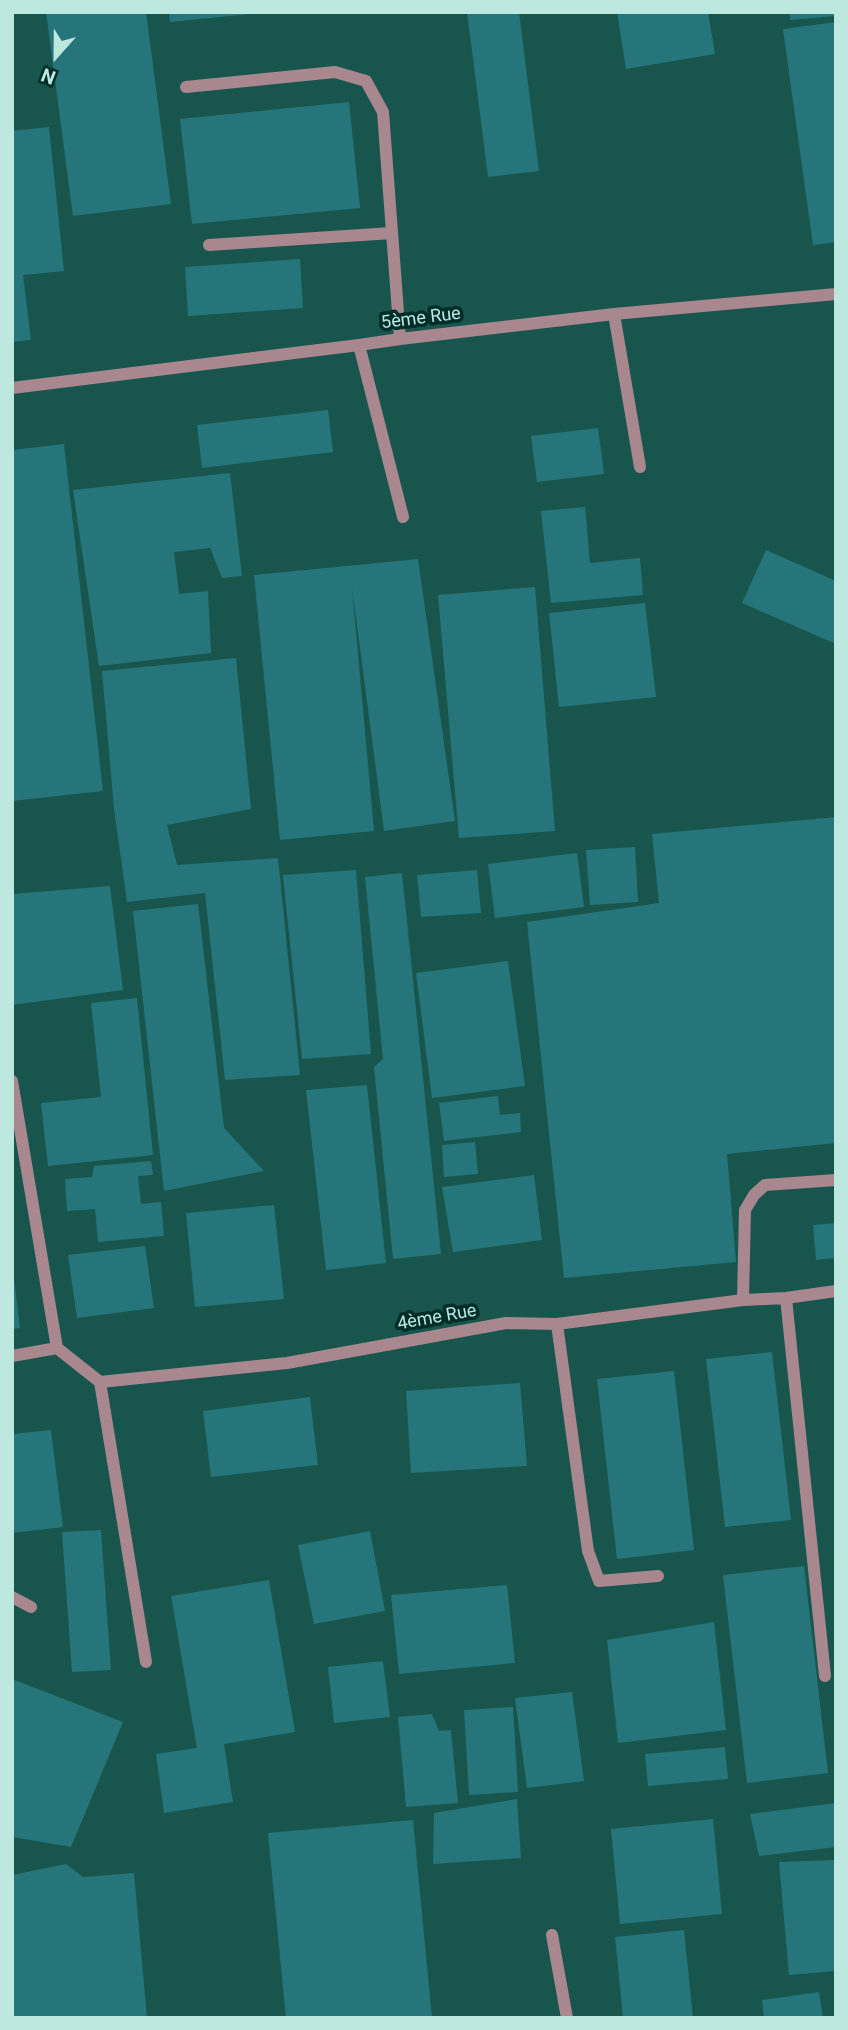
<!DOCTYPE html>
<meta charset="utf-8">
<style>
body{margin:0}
#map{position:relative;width:848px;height:2030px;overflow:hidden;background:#134941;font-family:Roboto,sans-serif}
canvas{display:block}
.frame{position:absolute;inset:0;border:14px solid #bce8e0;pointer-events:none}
.north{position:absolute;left:21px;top:21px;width:70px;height:70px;-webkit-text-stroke:5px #012d28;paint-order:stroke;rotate:201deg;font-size:19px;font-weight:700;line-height:28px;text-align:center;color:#bce8e0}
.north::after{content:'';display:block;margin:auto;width:24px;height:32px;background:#bce8e0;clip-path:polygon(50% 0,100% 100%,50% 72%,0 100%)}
</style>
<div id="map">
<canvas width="848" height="2030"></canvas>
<div class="frame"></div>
<div class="north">N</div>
</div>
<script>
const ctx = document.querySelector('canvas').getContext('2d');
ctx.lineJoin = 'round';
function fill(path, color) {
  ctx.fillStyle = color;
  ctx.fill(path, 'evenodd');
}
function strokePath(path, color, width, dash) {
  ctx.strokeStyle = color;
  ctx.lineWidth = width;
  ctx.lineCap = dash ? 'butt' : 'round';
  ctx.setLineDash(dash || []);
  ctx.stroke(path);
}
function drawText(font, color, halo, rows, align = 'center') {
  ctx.font = font + ' Roboto,sans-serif';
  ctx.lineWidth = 7;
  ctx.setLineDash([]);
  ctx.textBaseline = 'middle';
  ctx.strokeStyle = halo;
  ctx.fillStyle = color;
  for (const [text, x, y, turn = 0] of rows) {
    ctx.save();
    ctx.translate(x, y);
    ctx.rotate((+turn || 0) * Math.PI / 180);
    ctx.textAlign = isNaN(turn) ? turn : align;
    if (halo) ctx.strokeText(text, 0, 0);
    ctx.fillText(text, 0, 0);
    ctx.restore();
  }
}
fill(new Path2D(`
 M 12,12 L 836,12 L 836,2018 L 12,2018 Z`), '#18564d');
fill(new Path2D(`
 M 46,12 L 146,12 L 171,204 L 73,216 Z
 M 169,12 L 250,12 L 250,14 L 170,22 Z
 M 467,12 L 519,12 L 539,171 L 488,177 Z
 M 617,12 L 708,12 L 715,54 L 626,69 Z
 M 789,12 L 836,12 L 836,16 L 790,20 Z
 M 836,22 L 836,242 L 813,245 L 783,29 Z
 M 349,102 L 360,208 L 192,224 L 180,119 Z
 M 49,127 L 64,271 L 23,275 L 31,340 L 12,342 L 12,131 Z
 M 300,259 L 303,308 L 188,316 L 185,267 Z
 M 328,410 L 333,452 L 202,468 L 197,425 Z
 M 598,428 L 604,474 L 537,482 L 531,436 Z
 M 64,444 L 103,791 L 12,801 L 12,450 Z
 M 230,473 L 242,576 L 222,578 L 210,548 L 174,552 L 179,594 L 208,591 L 211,653 L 99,666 L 73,490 Z
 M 585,507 L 590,563 L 640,558 L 643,595 L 551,603 L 541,511 Z
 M 766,550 L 836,581 L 836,644 L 742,603 Z
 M 418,559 L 455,821 L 384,831 L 352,587 L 374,831 L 280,840 L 254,575 Z
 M 535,587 L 555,831 L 459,838 L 438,595 Z
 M 645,603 L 656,697 L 559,707 L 549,613 Z
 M 236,658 L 251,809 L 167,825 L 177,865 L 278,858 L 300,1075 L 225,1080 L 205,893 L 127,902 L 114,809 L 102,671 Z
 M 836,817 L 836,1143 L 727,1154 L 736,1262 L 564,1278 L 527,922 L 659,903 L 652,834 Z
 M 635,847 L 638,902 L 590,905 L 586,850 Z
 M 577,853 L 584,907 L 495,918 L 488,864 Z
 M 356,870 L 371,1054 L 302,1059 L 283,875 Z
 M 477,870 L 481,913 L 421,917 L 417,875 Z
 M 402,873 L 441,1254 L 393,1259 L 374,1067 L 383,1059 L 365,877 Z
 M 110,886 L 123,990 L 12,1005 L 12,894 Z
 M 198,904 L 224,1128 L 264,1171 L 164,1191 L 133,911 Z
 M 508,961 L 525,1086 L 432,1098 L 416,973 Z
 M 137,998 L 153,1155 L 48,1166 L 41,1103 L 101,1097 L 91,1003 Z
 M 367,1085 L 386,1263 L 326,1270 L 306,1090 Z
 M 498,1096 L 500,1115 L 520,1113 L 521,1132 L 444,1141 L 439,1103 Z
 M 475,1142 L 478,1174 L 444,1177 L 442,1145 Z
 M 151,1161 L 153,1175 L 138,1176 L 141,1204 L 161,1202 L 164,1236 L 98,1242 L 95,1209 L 67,1211 L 65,1179 L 92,1177 L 94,1166 Z
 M 534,1175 L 542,1240 L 453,1252 L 442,1187 Z
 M 274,1205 L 284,1299 L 195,1307 L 186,1213 Z
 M 836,1223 L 836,1258 L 816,1260 L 813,1225 Z
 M 145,1246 L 154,1308 L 77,1318 L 68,1255 Z
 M 12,1279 L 14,1279 L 20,1328 L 12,1329 Z
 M 772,1352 L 791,1520 L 725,1527 L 706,1359 Z
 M 674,1371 L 694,1550 L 617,1559 L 597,1379 Z
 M 520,1383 L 527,1466 L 411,1473 L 406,1391 Z
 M 310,1397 L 318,1465 L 211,1477 L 203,1411 Z
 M 51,1430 L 63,1527 L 12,1533 L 12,1434 Z
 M 101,1530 L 111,1670 L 72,1672 L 62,1532 Z
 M 370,1531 L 385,1611 L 314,1624 L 298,1545 Z
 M 804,1566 L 828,1773 L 747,1783 L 723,1575 Z
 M 269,1580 L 295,1732 L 224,1744 L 233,1802 L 164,1813 L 156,1754 L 197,1748 L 171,1596 Z
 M 507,1585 L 515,1663 L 399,1674 L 391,1595 Z
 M 714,1622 L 726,1730 L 618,1743 L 607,1640 Z
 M 383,1661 L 390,1717 L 334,1723 L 328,1667 Z
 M 12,1679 L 123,1722 L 71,1847 L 12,1837 Z
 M 572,1692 L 584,1781 L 527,1788 L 515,1698 Z
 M 513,1707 L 518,1792 L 469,1795 L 464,1710 Z
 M 432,1714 L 439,1731 L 451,1730 L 458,1803 L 406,1807 L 398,1717 Z
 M 725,1747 L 728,1779 L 648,1786 L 645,1754 Z
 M 517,1799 L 521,1858 L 433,1864 L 434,1813 Z
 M 836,1803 L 836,1847 L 759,1856 L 750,1814 Z
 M 713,1819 L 722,1914 L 620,1924 L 611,1829 Z
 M 413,1820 L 432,2018 L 286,2018 L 268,1833 Z
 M 836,1860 L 836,1971 L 789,1975 L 779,1862 Z
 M 66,1864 L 83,1877 L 134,1873 L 147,2018 L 12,2018 L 12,1875 Z
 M 684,1930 L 693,2018 L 623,2018 L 615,1937 Z
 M 819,1992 L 823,2018 L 764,2018 L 762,2000 Z`), '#25757b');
strokePath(new Path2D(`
 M 186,87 L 335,72 L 366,81 L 383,112 L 400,339
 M 209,245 L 392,233
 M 614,314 L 640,467
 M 359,345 L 403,517
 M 12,388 L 359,345 L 400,339 L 614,314 L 836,294
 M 12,1081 L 57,1348
 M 786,1298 L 825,1676
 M 743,1300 L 745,1210 L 754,1195 L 765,1185 L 836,1180
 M 557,1324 L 588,1551 L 599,1581 L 658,1576
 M 57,1348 L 100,1382 L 287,1363 L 506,1323 L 557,1324 L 743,1300 L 786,1298 L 836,1291
 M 12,1356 L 57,1348
 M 100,1382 L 146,1662
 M 12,1597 L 31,1607
 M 552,1935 L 567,2018`), '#a9878f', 12);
drawText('18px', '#bce8e0', '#012d28', [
 ["5ème Rue",421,319,-7],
 ["4ème Rue",437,1318,-10]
]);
</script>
